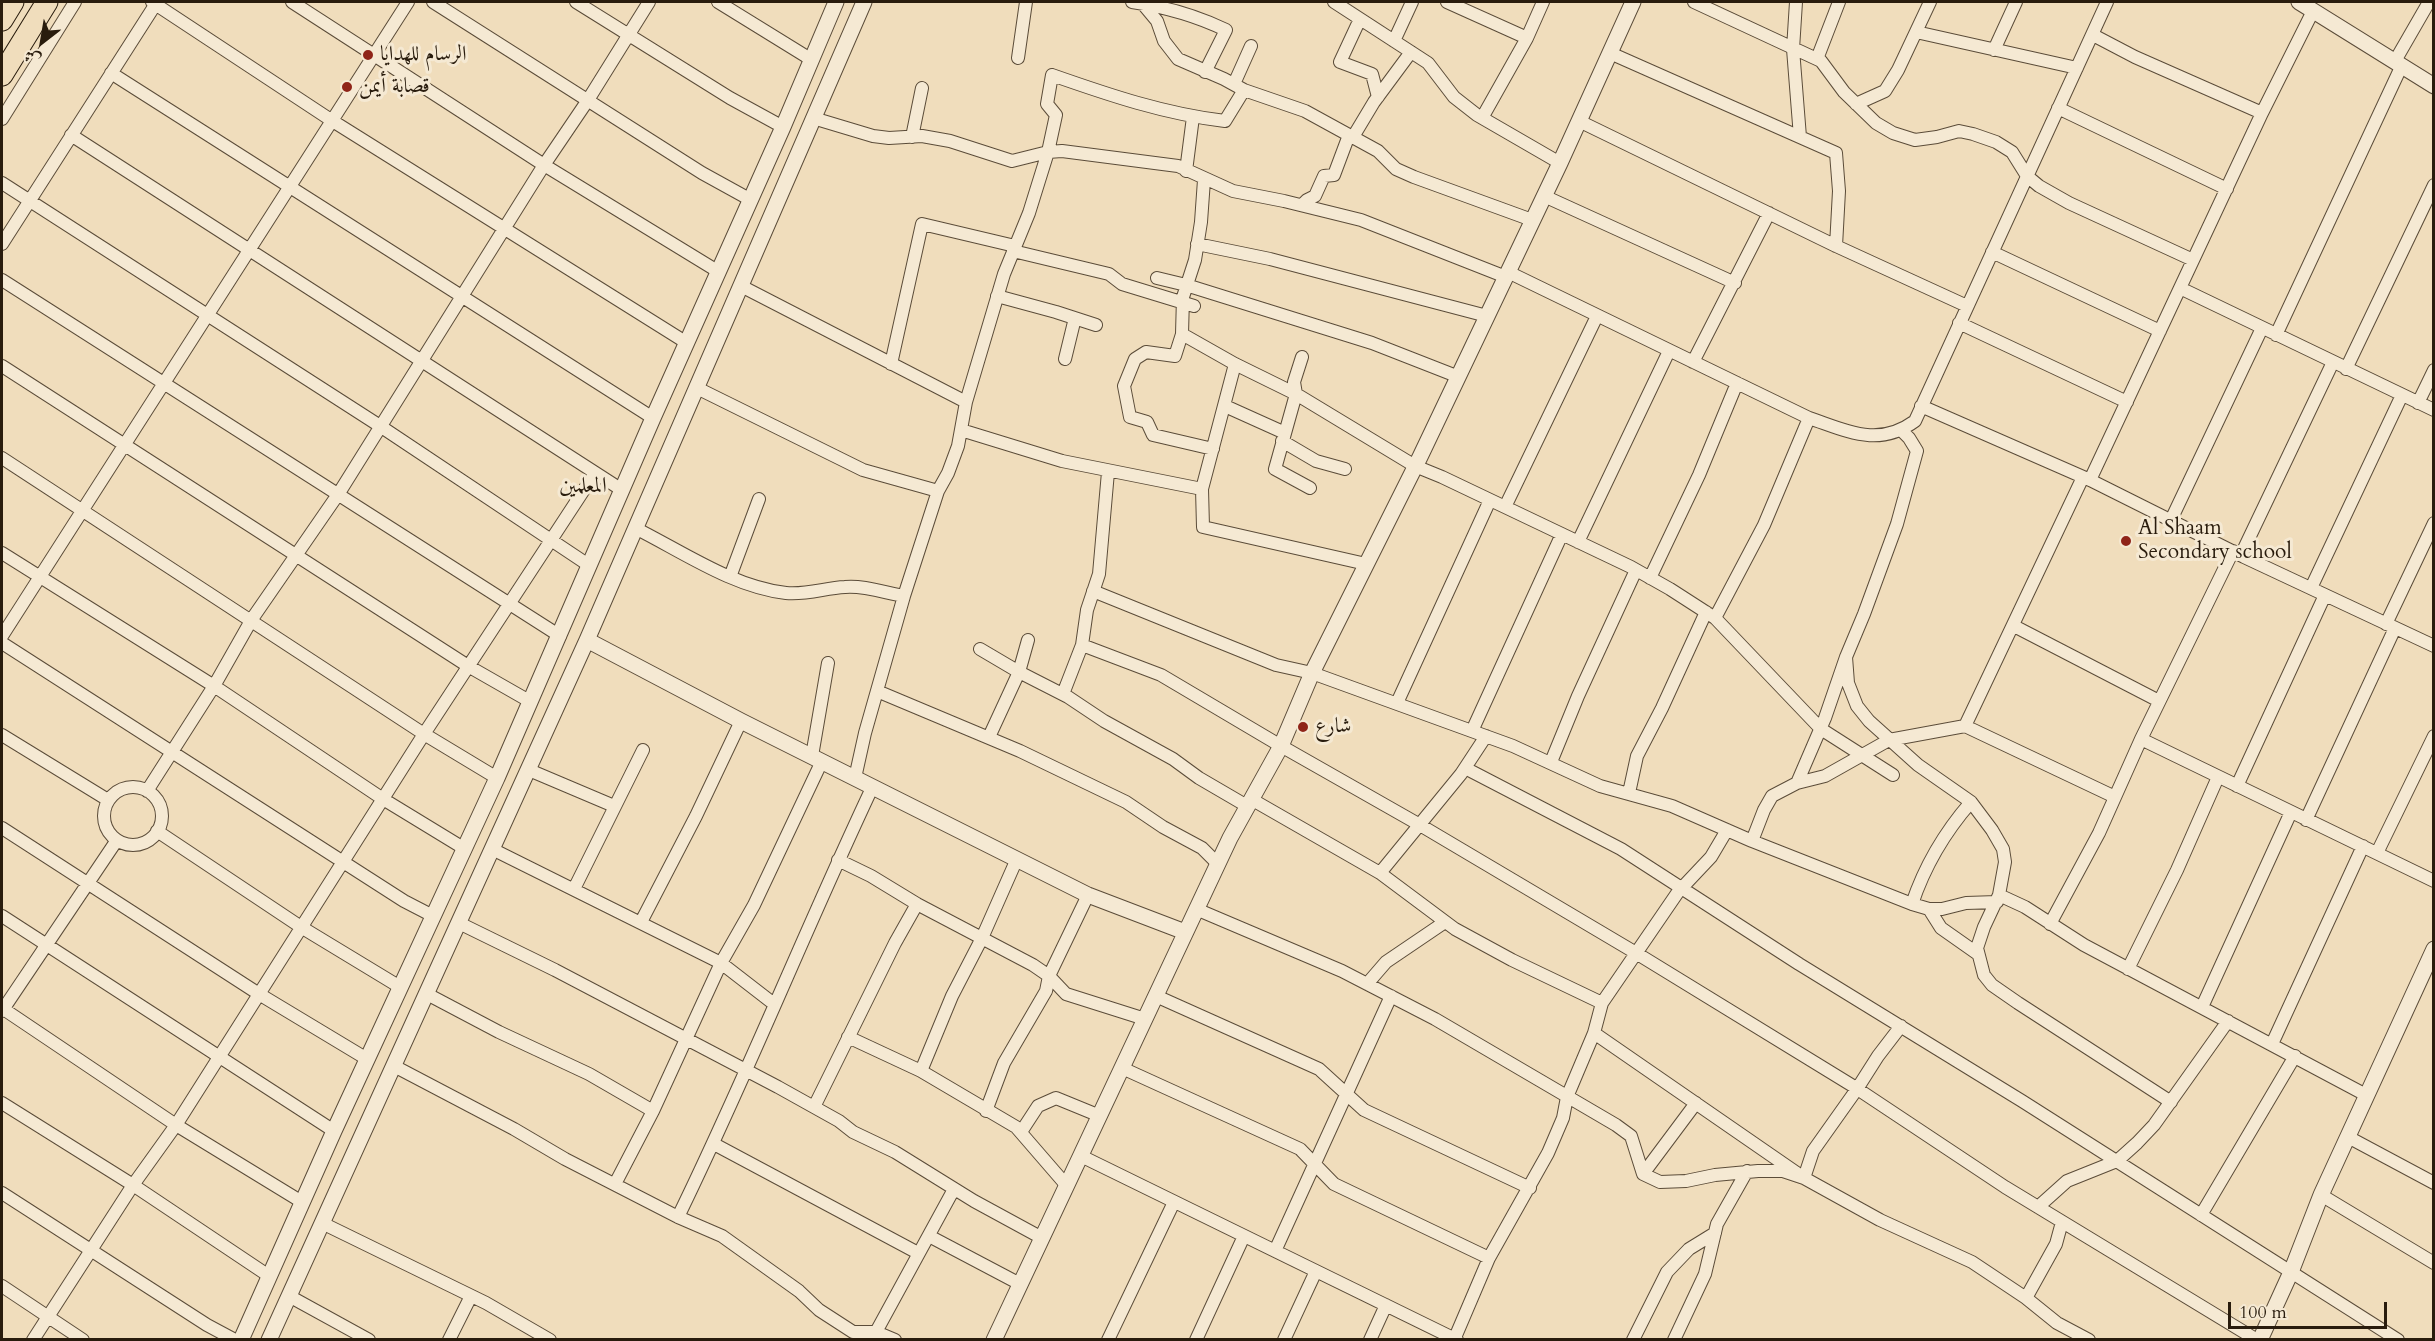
<!DOCTYPE html>
<meta charset="utf-8">
<style>
body{margin:0}
#map{position:relative;width:2435px;height:1341px;overflow:hidden;background:#f0ddbc;font-family:Cardo,Amiri,serif}
canvas{display:block}
.frame{position:absolute;inset:0;border:3px solid #291c0d;pointer-events:none}
.north{position:absolute;left:12px;top:12px;width:60px;height:60px;-webkit-text-stroke:4px #f5e9d3;paint-order:stroke;rotate:211deg;font-size:16px;font-weight:700;line-height:24px;text-align:center;color:#291c0d}
.north::after{content:'';display:block;margin:auto;width:21px;height:27px;background:#291c0d;clip-path:polygon(50% 0,100% 100%,50% 72%,0 100%)}
.scale{position:absolute;left:2228px;top:1302px;width:159px;height:27px;box-sizing:border-box;border:3px solid #291c0d;border-top:0;padding-left:8px;font-size:18px;line-height:21px;white-space:nowrap;color:#291c0d;-webkit-text-stroke:4px #f5e9d3;paint-order:stroke}
</style>
<div id="map">
<canvas width="2435" height="1341"></canvas>
<div class="frame"></div>
<div class="north">ش</div>
<div class="scale">100 m</div>
</div>
<script>
const ctx = document.querySelector('canvas').getContext('2d');
ctx.lineJoin = 'round';
function strokePath(path, color, width, dash) {
  ctx.strokeStyle = color;
  ctx.lineWidth = width;
  ctx.lineCap = dash ? 'butt' : 'round';
  ctx.setLineDash(dash || []);
  ctx.stroke(path);
}
function drawText(font, color, halo, rows, align = 'center') {
  ctx.font = font + ' Cardo,Amiri,serif';
  ctx.lineWidth = 6;
  ctx.setLineDash([]);
  ctx.textBaseline = 'middle';
  ctx.strokeStyle = halo;
  ctx.fillStyle = color;
  for (const [text, x, y, turn = 0] of rows) {
    ctx.save();
    ctx.translate(x, y);
    ctx.rotate((+turn || 0) * Math.PI / 180);
    ctx.textAlign = isNaN(turn) ? turn : align;
    if (halo) ctx.strokeText(text, 0, 0);
    ctx.fillText(text, 0, 0);
    ctx.restore();
  }
}
const minor = new Path2D(`
 M 152,2 L 331,120 L 687,343
 M 292,2 L 544,165 L 719,272
 M 433,2 L 702,173 L 751,200
 M 576,2 L 730,98 L 783,127
 M 718,2 L 812,60
 M 1132,2 C 1166,7 1195,15 1226,30 L 1205,72
 M 1334,2 L 1428,63 L 1454,97 L 1477,115 L 1560,163
 M 1447,2 L 1527,38 L 1482,118
 M 1694,2 L 1821,61 L 1844,92 L 1876,123 L 1893,133 L 1915,140 L 1937,137 L 1959,131 L 1973,134 L 1996,142 L 2012,152 L 2027,176 L 2039,186 L 2069,203 L 2193,260
 M 1796,2 L 1793,49 L 1800,137
 M 1142,3 L 1157,21 L 1164,41 L 1178,59 L 1224,79 L 1244,90 L 1305,111 L 1378,151 L 1396,169 L 1414,177 L 1532,220
 M 1360,19 L 1340,62 L 1372,74 L 1378,97
 M 1916,32 L 2077,68
 M 2093,35 L 2135,57 L 2262,113
 M 1527,38 L 1543,2
 M 1394,41 L 1412,2
 M 1994,50 L 2016,2
 M 1610,53 L 1836,153 L 1839,191 L 1836,246
 M 1018,58 L 1026,2
 M 1817,59 L 1839,2
 M 2395,61 L 2429,2
 M 111,73 L 653,418
 M 1234,84 L 1251,46
 M 1856,104 L 1885,91 L 1898,70 L 1930,2
 M 2058,108 L 2227,189
 M 813,118 L 873,136 L 889,138 L 922,136 L 950,141 L 1012,161 L 1048,152 L 1062,151 L 1178,166 L 1233,191 L 1284,201 L 1361,220 L 1506,277
 M 2,119 L 75,2
 M 1579,121 L 1836,246 L 1967,306
 M 71,135 L 622,490
 M 912,137 L 922,88
 M 1353,137 L 1374,102 L 1411,52
 M 1186,171 L 1193,117
 M 1204,180 L 1201,222 L 1195,260 L 1183,297 L 1182,334 L 1175,356 L 1146,352 L 1135,359 L 1124,386 L 1130,417 L 1147,422 L 1153,435 L 1213,449
 M 2,183 L 380,426 L 590,566
 M 1544,196 L 1735,283
 M 1302,205 L 1307,200 L 1315,196 L 1324,176 L 1334,175 L 1349,135
 M 2,244 L 157,2
 M 1197,244 L 1270,259 L 1487,316
 M 1013,251 L 1109,274 L 1122,284 L 1194,306
 M 1992,252 L 2160,331
 M 1508,272 L 1809,418 C 1848,431 1878,448 1915,421 L 2107,2
 M 1157,278 L 1186,285 L 1372,343 L 1459,377
 M 2,280 L 560,636
 M 741,286 L 966,402
 M 2180,288 L 2434,410
 M 997,296 L 1056,312 L 1096,325
 M 1959,323 L 2127,402
 M 1182,334 L 1235,364 L 1296,394 L 1415,466 L 1442,477 L 1631,567 L 1670,589 L 1715,618 L 1821,729 L 1893,775
 M 2276,335 L 2402,65
 M 1302,357 L 1294,382 L 1296,394 L 1275,469 L 1310,488
 M 1065,359 L 1075,318
 M 1693,362 L 1769,213
 M 891,364 L 922,224 L 1015,246
 M 2,366 L 468,666 L 531,702
 M 2346,369 L 2434,185
 M 697,388 L 863,470 L 938,491
 M 2418,403 L 2434,370
 M 1225,406 L 1285,433
 M 1921,406 L 2090,480 L 2244,557 L 2434,646
 M 961,430 L 1062,461 L 1202,489 L 1235,364
 M 1282,441 L 1316,461 L 1345,469
 M 2,458 L 424,734 L 497,778
 M 2083,477 L 1965,726 L 2115,797
 M 2090,480 L 2262,113 L 2313,11
 M 1202,489 L 1203,527 L 1366,564
 M 1505,507 L 1597,316
 M 2171,520 L 2262,328
 M 635,528 C 683,552 733,587 786,593 C 807,595 825,588 845,587 C 863,585 886,593 904,596
 M 1578,542 L 1669,351
 M 2,553 L 214,686 L 383,799 L 465,849
 M 2241,555 L 2333,362
 M 730,577 L 759,499
 M 1650,578 L 1699,475 L 1737,383
 M 2311,588 L 2402,395
 M 1093,591 L 1276,665 L 1312,673 L 1513,746 L 1600,786 L 1672,806 L 1752,841 L 1912,904 L 1929,909 L 1942,909 L 1966,903 L 1997,902
 M 1715,618 L 1764,525 L 1809,418
 M 2386,624 L 2434,523
 M 2014,626 L 2159,701
 M 2,636 L 408,2
 M 2,643 L 404,901 L 433,916
 M 1082,645 L 1161,675 L 1281,746 L 1420,825 L 1636,953 L 1853,1086 L 2005,1187 L 2257,1340
 M 980,649 L 1019,672 L 1068,697 L 1104,721 L 1173,759 L 1199,778 L 1247,806
 M 1846,657 L 1848,683 L 1857,706 L 1869,721 L 1918,765 L 1971,802 L 1992,830 L 2003,849 L 2005,862 L 1999,895 L 1984,927 L 1977,948 L 1984,975 L 1992,985 L 2018,1003 L 2171,1102
 M 877,691 L 1020,751 L 1126,802 L 1163,827 L 1202,848 L 1218,864
 M 1063,694 L 1082,645 L 1087,610 L 1099,574 L 1108,472
 M 1397,703 L 1490,500
 M 1472,731 L 1562,534
 M 2,735 L 108,800
 M 989,737 L 1019,672 L 1028,640
 M 2141,739 L 2434,881
 M 812,756 L 828,663
 M 1551,762 L 1578,696 L 1636,570
 M 1465,768 L 1621,849 L 1799,964 L 2022,1101 L 2398,1340
 M 529,770 L 614,806
 M 855,778 L 865,733 L 904,596 L 938,491 L 948,473 L 958,446 L 966,402 L 1004,274 L 1029,213 L 1048,152 L 1056,115 L 1047,104 L 1052,75 C 1109,95 1165,114 1225,121 L 1244,90
 M 1797,783 L 1825,718 L 1846,657 L 1864,614 L 1897,524 L 1917,451 L 1909,438 L 1902,431
 M 2237,786 L 2325,595
 M104 816a29 29 0 1 1 58 0a29 29 0 1 1-58 0Z
 M 147,791 L 214,686 L 252,619 L 339,493 L 544,165 L 588,100 L 649,2
 M 1629,793 L 1637,756 L 1662,708 L 1706,612
 M 1251,799 L 1380,873 L 1455,929 L 1512,960 L 1602,1003
 M 2306,820 L 2395,628
 M 2,828 L 259,994 L 367,1059
 M 157,831 L 301,927 L 400,987
 M 1752,841 L 1764,810 L 1772,796 L 1797,783 L 1825,776 L 1889,740 L 1965,726
 M 492,849 L 721,963 L 774,1004
 M 2377,853 L 2434,736
 M 838,860 L 871,876 L 917,904 L 1033,965 L 1049,976 L 1066,994 L 1145,1019
 M 1380,873 L 1461,774 L 1486,736
 M 574,889 L 643,750
 M 1999,895 L 2025,907 L 2084,945 L 2366,1095
 M 1912,904 C 1925,865 1944,833 1971,802
 M 1196,909 L 1342,971 L 1435,1019 L 1616,1125 L 1631,1136 L 1643,1174 L 1660,1182 L 1686,1181 L 1715,1175 L 1758,1171 L 1783,1171 L 1804,1178
 M 1929,909 L 1941,928 L 1978,954
 M 2,916 L 334,1131
 M 641,922 L 696,816 L 741,721
 M 459,923 L 555,970 L 778,1087 L 839,1121 L 853,1132 L 895,1152 L 974,1201 L 1042,1238
 M 2050,924 L 2099,833 L 2141,739 L 2233,551
 M 2128,969 L 2177,870 L 2218,777
 M 1367,984 L 1386,962 L 1445,922
 M 427,994 L 499,1032 L 589,1074 L 653,1111
 M 1156,996 L 1319,1069 L 1364,1110 L 1530,1188
 M 2202,1007 L 2291,812
 M 2,1008 L 176,1125 L 302,1202
 M 2,1011 L 117,840
 M 1594,1033 L 1804,1178 L 1880,1220 L 1972,1262 L 2026,1298 L 2057,1323 L 2089,1340
 M 848,1037 L 921,1071 L 1016,1127 L 1067,1186
 M 2272,1044 L 2363,846
 M 394,1066 L 514,1129 L 565,1159 L 678,1217 L 722,1236 L 799,1291 L 819,1310 L 853,1332 L 876,1332 L 895,1340
 M 1122,1068 L 1300,1149 L 1334,1184 L 1489,1258
 M 921,1071 L 952,996 L 982,938 L 1016,861
 M 2,1103 L 133,1185 L 269,1276
 M 814,1107 L 895,943 L 917,904
 M 986,1111 L 1004,1063 L 1046,991 L 1049,976 L 1088,895
 M 1021,1132 L 1038,1106 L 1056,1098 L 1100,1116
 M 2348,1137 L 2434,1183
 M 714,1144 L 918,1253
 M 1081,1156 L 1457,1340
 M 1643,1174 L 1696,1103
 M 1804,1178 L 1813,1151 L 1857,1089 L 1878,1056 L 1901,1026
 M 615,1184 L 653,1111 L 721,963 L 754,905 L 822,761
 M 2,1193 L 207,1325 L 235,1340
 M 2321,1195 L 2434,1263
 M 2038,1207 L 2067,1181 L 2117,1161 L 2137,1143 L 2154,1125 L 2228,1021
 M 2201,1215 L 2295,1056
 M 678,1217 C 747,1076 805,930 872,788
 M 322,1223 L 486,1303 L 550,1340
 M 929,1236 L 1020,1284
 M 1275,1251 L 1391,996
 M 2,1286 L 83,1340
 M 289,1296 L 369,1340
 M 2026,1298 L 2056,1244 L 2062,1222
 M 876,1332 L 954,1189
 M 33,1340 L 133,1185 L 176,1125 L 424,734 L 595,473
 M 449,1340 L 471,1296
 M 1108,1340 L 1174,1202
 M 1196,1340 L 1244,1236
 M 1284,1340 L 1316,1271
 M 1370,1340 L 1386,1305
 M 1454,1340 L 1489,1258 L 1548,1153 L 1563,1118 L 1567,1097 L 1594,1033 L 1602,1003 L 1678,892 L 1711,857 L 1727,830
 M 1633,1340 L 1667,1272 L 1689,1249 L 1715,1233
 M 1674,1340 L 1705,1274 L 1717,1224 L 1747,1171`);
const tertiary = new Path2D(`
 M 2299,2 L 2434,86
 M 587,640 L 741,721 L 1088,895 L 1185,932
 M 241,1340 L 334,1131 L 497,778 L 653,418 L 783,127 L 836,2
 M 269,1340 L 587,640 L 864,2
 M 994,1340 L 1230,838 L 1281,746 L 1312,673 L 1420,457 L 1560,163 L 1633,2
 M 2260,1340 L 2291,1272 L 2321,1195 L 2434,949`);
const trunk = new Path2D(`
 M 2,20 L 13,2
 M 2,75 L 47,2`);
strokePath(minor, '#5b4c39', 14);
strokePath(tertiary, '#5b4c39', 17);
strokePath(trunk, '#291c0d', 23);
strokePath(minor, '#f5e9d3', 12);
strokePath(tertiary, '#f5e9d3', 15);
strokePath(trunk, '#f0ddbc', 21);
for (const [x, y, r, color] of [
 [368,55,6,"#8f2418"],
 [347,87,6,"#8f2418"],
 [2126,541,6,"#8f2418"],
 [1303,727,6,"#8f2418"]
]) {
  const dot = new Path2D();
  dot.arc(x, y, r, 0, 2 * Math.PI);
  ctx.fillStyle = color;
  ctx.fill(dot);
  strokePath(dot, '#f5e9d3', 2);
}
drawText('21px', '#291c0d', '#f5e9d3', [
 ["الرسام للهدايا",380,55],
 ["قصابة أيمن",359,87],
 ["Al Shaam",2138,529],
 ["Secondary school",2138,553],
 ["شارع",1315,727]
], 'left');
drawText('22px', '#291c0d', '#f5e9d3', [
 ["المعلمين",583,487]
]);
</script>
